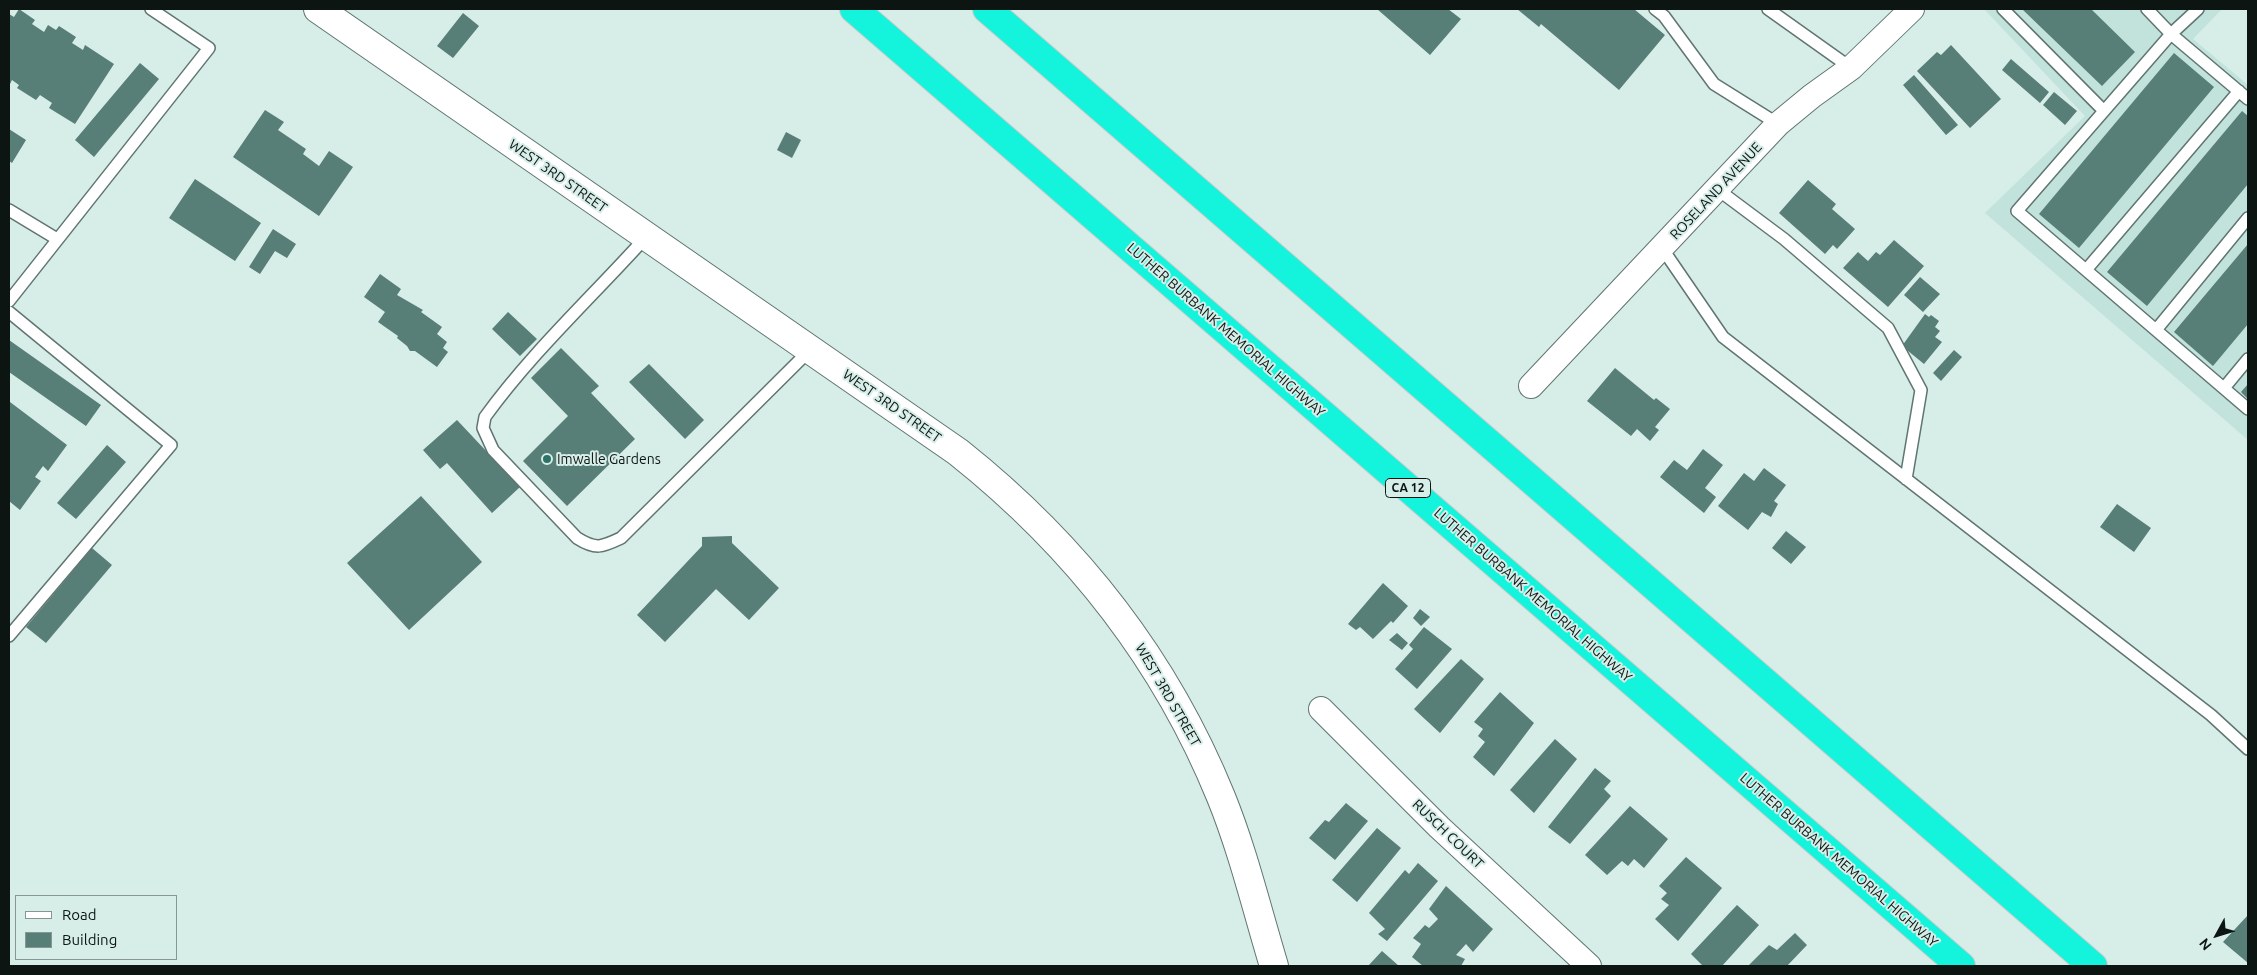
<!DOCTYPE html>
<style>
body{margin:0}
#map{position:relative;width:2257px;height:975px;overflow:hidden;background:#d6ede8;font-family:Ubuntu,sans-serif}
canvas{display:block}
.frame{position:absolute;inset:0;border:10px solid #0d1513;pointer-events:none}
.legend{position:absolute;left:15px;top:895px;width:162px;height:65px;box-sizing:border-box;background:#d6ede8;border:1px solid #869793;margin:0;padding:6px 9px;list-style:none;font-size:15px;color:#0d1513}
.legend li{display:flex;align-items:center;gap:10px;height:25px}
.legend b{width:25px;border:1px solid #869793}
.north{position:absolute;left:2192px;top:910px;width:50px;height:50px;-webkit-text-stroke:4px #d6ede8;paint-order:stroke;rotate:231deg;font-size:14px;font-weight:700;line-height:20px;text-align:center;color:#0d1513}
.north::after{content:'';display:block;margin:auto;width:18px;height:22px;background:#0d1513;clip-path:polygon(50% 0,100% 100%,50% 72%,0 100%)}
</style>
<div id="map">
<canvas width="2257" height="975"></canvas>
<div class="frame"></div>
<ul class="legend">
<li><b style="height:6px;background:#fff"></b>Road</li>
<li><b style="height:14px;background:#577e77"></b>Building</li>
</ul>
<div class="north">N</div>
</div>
<script>
const ctx = document.querySelector('canvas').getContext('2d');
ctx.lineJoin = 'round';
function fill(path, color) {
  ctx.fillStyle = color;
  ctx.fill(path, 'evenodd');
}
function strokePath(path, color, width, dash) {
  ctx.strokeStyle = color;
  ctx.lineWidth = width;
  ctx.lineCap = dash ? 'butt' : 'round';
  ctx.setLineDash(dash || []);
  ctx.stroke(path);
}
function drawText(font, color, halo, rows, align = 'center') {
  ctx.font = font + ' Ubuntu,sans-serif';
  ctx.lineWidth = 4;
  ctx.setLineDash([]);
  ctx.textBaseline = 'middle';
  ctx.strokeStyle = halo;
  ctx.fillStyle = color;
  for (const [text, x, y, turn = 0] of rows) {
    ctx.save();
    ctx.translate(x, y);
    ctx.rotate((+turn || 0) * Math.PI / 180);
    ctx.textAlign = isNaN(turn) ? turn : align;
    if (halo) ctx.strokeText(text, 0, 0);
    ctx.fillText(text, 0, 0);
    ctx.restore();
  }
}
fill(new Path2D(`
 M 1984,9 L 2222,9 L 2193,39 L 2248,85 L 2248,440 L 1985,213 L 2085,116 Z`), '#c2e2dc');
fill(new Path2D(`
 M 19,9 L 35,20 L 32,24 L 44,32 L 48,25 L 56,30 L 59,26 L 76,37 L 72,43 L 83,50 L 85,45 L 114,64 L 75,124 L 49,108 L 52,103 L 40,95 L 36,100 L 17,88 L 19,85 L 12,80 L 9,86 L 9,14 L 14,17 Z
 M 1377,9 L 1448,9 L 1461,19 L 1430,55 Z
 M 1517,9 L 1634,9 L 1665,35 L 1619,90 L 1541,24 L 1539,27 Z
 M 2022,9 L 2091,9 L 2135,52 L 2102,86 Z
 M 463,13 L 479,26 L 453,58 L 437,46 Z
 M 1951,45 L 2001,99 L 1970,128 L 1917,71 L 1937,52 L 1941,55 Z
 M 2174,53 L 2214,87 L 2079,248 L 2039,214 Z
 M 2011,59 L 2049,92 L 2040,103 L 2002,70 Z
 M 140,63 L 159,79 L 94,157 L 75,140 Z
 M 1914,75 L 1958,125 L 1946,135 L 1903,85 Z
 M 2054,92 L 2077,111 L 2065,125 L 2043,105 Z
 M 265,110 L 284,122 L 278,130 L 306,149 L 303,154 L 319,166 L 329,151 L 353,167 L 319,216 L 233,157 Z
 M 2242,111 L 2248,116 L 2248,184 L 2147,306 L 2107,272 Z
 M 9,129 L 26,140 L 12,163 L 9,161 Z
 M 786,132 L 801,140 L 792,158 L 777,150 Z
 M 195,179 L 261,223 L 235,261 L 169,218 Z
 M 1808,180 L 1836,204 L 1832,209 L 1855,229 L 1837,249 L 1833,245 L 1825,254 L 1779,213 Z
 M 273,229 L 296,244 L 287,258 L 275,251 L 260,274 L 249,267 Z
 M 1894,240 L 1924,266 L 1888,307 L 1843,268 L 1858,252 L 1868,261 L 1876,252 L 1880,255 Z
 M 2248,244 L 2248,324 L 2213,366 L 2174,332 Z
 M 380,274 L 401,289 L 397,295 L 423,310 L 421,312 L 442,327 L 437,334 L 447,342 L 443,348 L 448,352 L 437,367 L 415,351 L 410,351 L 407,346 L 397,338 L 398,336 L 378,322 L 385,312 L 364,297 Z
 M 1920,277 L 1940,294 L 1923,312 L 1904,295 Z
 M 508,312 L 537,339 L 520,356 L 492,329 Z
 M 1925,314 L 1929,317 L 1931,315 L 1939,321 L 1935,327 L 1940,331 L 1935,337 L 1942,342 L 1924,364 L 1902,346 Z
 M 9,340 L 101,405 L 86,426 L 9,372 Z
 M 561,348 L 599,386 L 591,393 L 635,439 L 567,506 L 523,461 L 568,416 L 531,378 Z
 M 1954,350 L 1962,357 L 1941,381 L 1933,373 Z
 M 649,364 L 704,420 L 685,439 L 629,382 Z
 M 1615,368 L 1654,400 L 1656,398 L 1670,409 L 1655,427 L 1659,430 L 1650,441 L 1637,429 L 1631,436 L 1587,401 Z
 M 2248,384 L 2248,399 L 2241,392 Z
 M 10,402 L 67,445 L 48,471 L 43,466 L 35,477 L 41,481 L 20,510 L 9,501 Z
 M 457,420 L 520,487 L 492,513 L 447,463 L 440,469 L 423,450 Z
 M 107,445 L 126,462 L 76,519 L 57,503 Z
 M 1703,449 L 1723,465 L 1705,488 L 1716,497 L 1704,513 L 1660,477 L 1674,460 L 1687,470 Z
 M 1764,468 L 1786,485 L 1774,501 L 1778,504 L 1771,517 L 1762,512 L 1748,530 L 1718,506 L 1744,473 L 1754,481 Z
 M 421,496 L 482,562 L 409,630 L 347,563 Z
 M 2117,504 L 2151,528 L 2134,552 L 2100,527 Z
 M 1786,531 L 1806,547 L 1791,564 L 1772,548 Z
 M 732,536 L 732,543 L 779,588 L 749,620 L 716,589 L 665,642 L 637,615 L 702,546 L 702,537 Z
 M 92,548 L 112,565 L 46,643 L 26,627 Z
 M 1383,583 L 1408,606 L 1393,623 L 1391,621 L 1373,639 L 1360,627 L 1356,630 L 1348,624 Z
 M 1420,609 L 1430,617 L 1421,626 L 1413,618 Z
 M 1424,627 L 1452,649 L 1417,689 L 1395,669 L 1413,649 L 1409,645 Z
 M 1397,633 L 1408,643 L 1402,650 L 1389,640 Z
 M 1461,659 L 1484,679 L 1440,733 L 1414,709 Z
 M 1500,692 L 1534,723 L 1494,776 L 1473,757 L 1485,742 L 1478,736 L 1483,729 L 1474,722 Z
 M 1555,739 L 1577,759 L 1534,813 L 1510,790 Z
 M 1595,768 L 1611,781 L 1604,789 L 1611,796 L 1570,844 L 1548,827 Z
 M 1346,803 L 1368,821 L 1335,860 L 1309,838 L 1325,820 L 1329,822 Z
 M 1630,806 L 1668,839 L 1644,868 L 1634,859 L 1628,866 L 1622,861 L 1607,875 L 1585,855 Z
 M 1377,828 L 1401,848 L 1357,902 L 1332,880 Z
 M 1686,857 L 1722,888 L 1678,941 L 1655,919 L 1669,905 L 1661,899 L 1667,893 L 1659,886 Z
 M 1418,863 L 1438,881 L 1387,941 L 1378,934 L 1385,929 L 1369,913 L 1405,870 L 1409,874 Z
 M 1446,886 L 1493,929 L 1473,952 L 1466,944 L 1456,955 L 1465,959 L 1461,966 L 1423,966 L 1412,957 L 1421,944 L 1413,938 L 1425,925 L 1429,928 L 1438,919 L 1429,909 Z
 M 1737,905 L 1759,925 L 1722,966 L 1703,966 L 1691,954 Z
 M 2248,915 L 2248,963 L 2223,942 Z
 M 1795,933 L 1807,945 L 1787,966 L 1748,966 L 1769,945 L 1777,950 Z
 M 1382,951 L 1399,966 L 1368,966 Z`), '#577e77');
const service = new Path2D(`
 M 1655,9 L 1664,16 L 1714,84 L 1778,124
 M 1768,9 L 1851,68
 M 2003,9 L 2104,111
 M 2147,9 L 2171,34 L 2248,99
 M 2198,9 L 2171,34 L 2017,211 L 2248,409
 M 1717,189 L 1784,239 L 1888,328 L 1921,390 L 1906,479
 M 9,210 L 57,239
 M 646,237 C 592,297 533,351 485,417 L 483,428 L 493,450 L 577,538 C 596,550 602,547 621,538 L 810,350
 M 1662,248 L 1723,337 L 2211,715 L 2248,749
 M 2086,270 L 2239,91
 M 9,301 L 209,48 L 151,9
 M 9,312 L 171,445 L 9,636
 M 2156,330 L 2248,218
 M 2224,388 L 2248,359`);
const minor = new Path2D(`
 M 1531,386 L 1778,124 L 1812,96 L 1851,68 L 1912,9
 M 1321,709 L 1439,827 L 1589,966`);
const secondary = new Path2D(`
 M 318,9 L 958,452 C 1075,545 1164,657 1221,797 C 1243,851 1257,910 1274,966`);
const motorway = new Path2D(`
 M 854,9 L 1961,966
 M 987,9 L 2093,966`);
strokePath(service, '#607571', 14);
strokePath(minor, '#607571', 26);
strokePath(secondary, '#607571', 30);
strokePath(motorway, '#cacccb', 30);
strokePath(service, '#fff', 11);
strokePath(minor, '#fff', 24);
strokePath(secondary, '#fff', 28);
strokePath(motorway, '#14f3db', 28);
for (const [x, y, r, color] of [
 [547,459,5,"#2c7268"]
]) {
  const dot = new Path2D();
  dot.arc(x, y, r, 0, 2 * Math.PI);
  ctx.fillStyle = color;
  ctx.fill(dot);
  strokePath(dot, '#d6ede8', 2);
}
for (const [x, y, w] of [
 [1408,488,45]
]) {
  const box = new Path2D();
  box.roundRect(x - w / 2, y - 9.5, w, 19, 4);
  ctx.fillStyle = '#d6ede8';
  ctx.fill(box);
  strokePath(box, '#0d1513', 1);
}
drawText('bold 12px', '#0d1513', null, [
 ["CA 12",1408,488]
]);
drawText('14px', '#0d1513', '#d6ede8', [
 ["WEST 3RD STREET",558,176,35],
 ["ROSELAND AVENUE",1716,191,-47],
 ["LUTHER BURBANK MEMORIAL HIGHWAY",1226,330,41],
 ["WEST 3RD STREET",892,406,35],
 ["LUTHER BURBANK MEMORIAL HIGHWAY",1533,595,41],
 ["WEST 3RD STREET",1168,695,60],
 ["RUSCH COURT",1448,834,44],
 ["LUTHER BURBANK MEMORIAL HIGHWAY",1839,860,41]
]);
drawText('14px', '#0d1513', '#d6ede8', [
 ["Imwalle Gardens",557,459]
], 'left');
</script>
